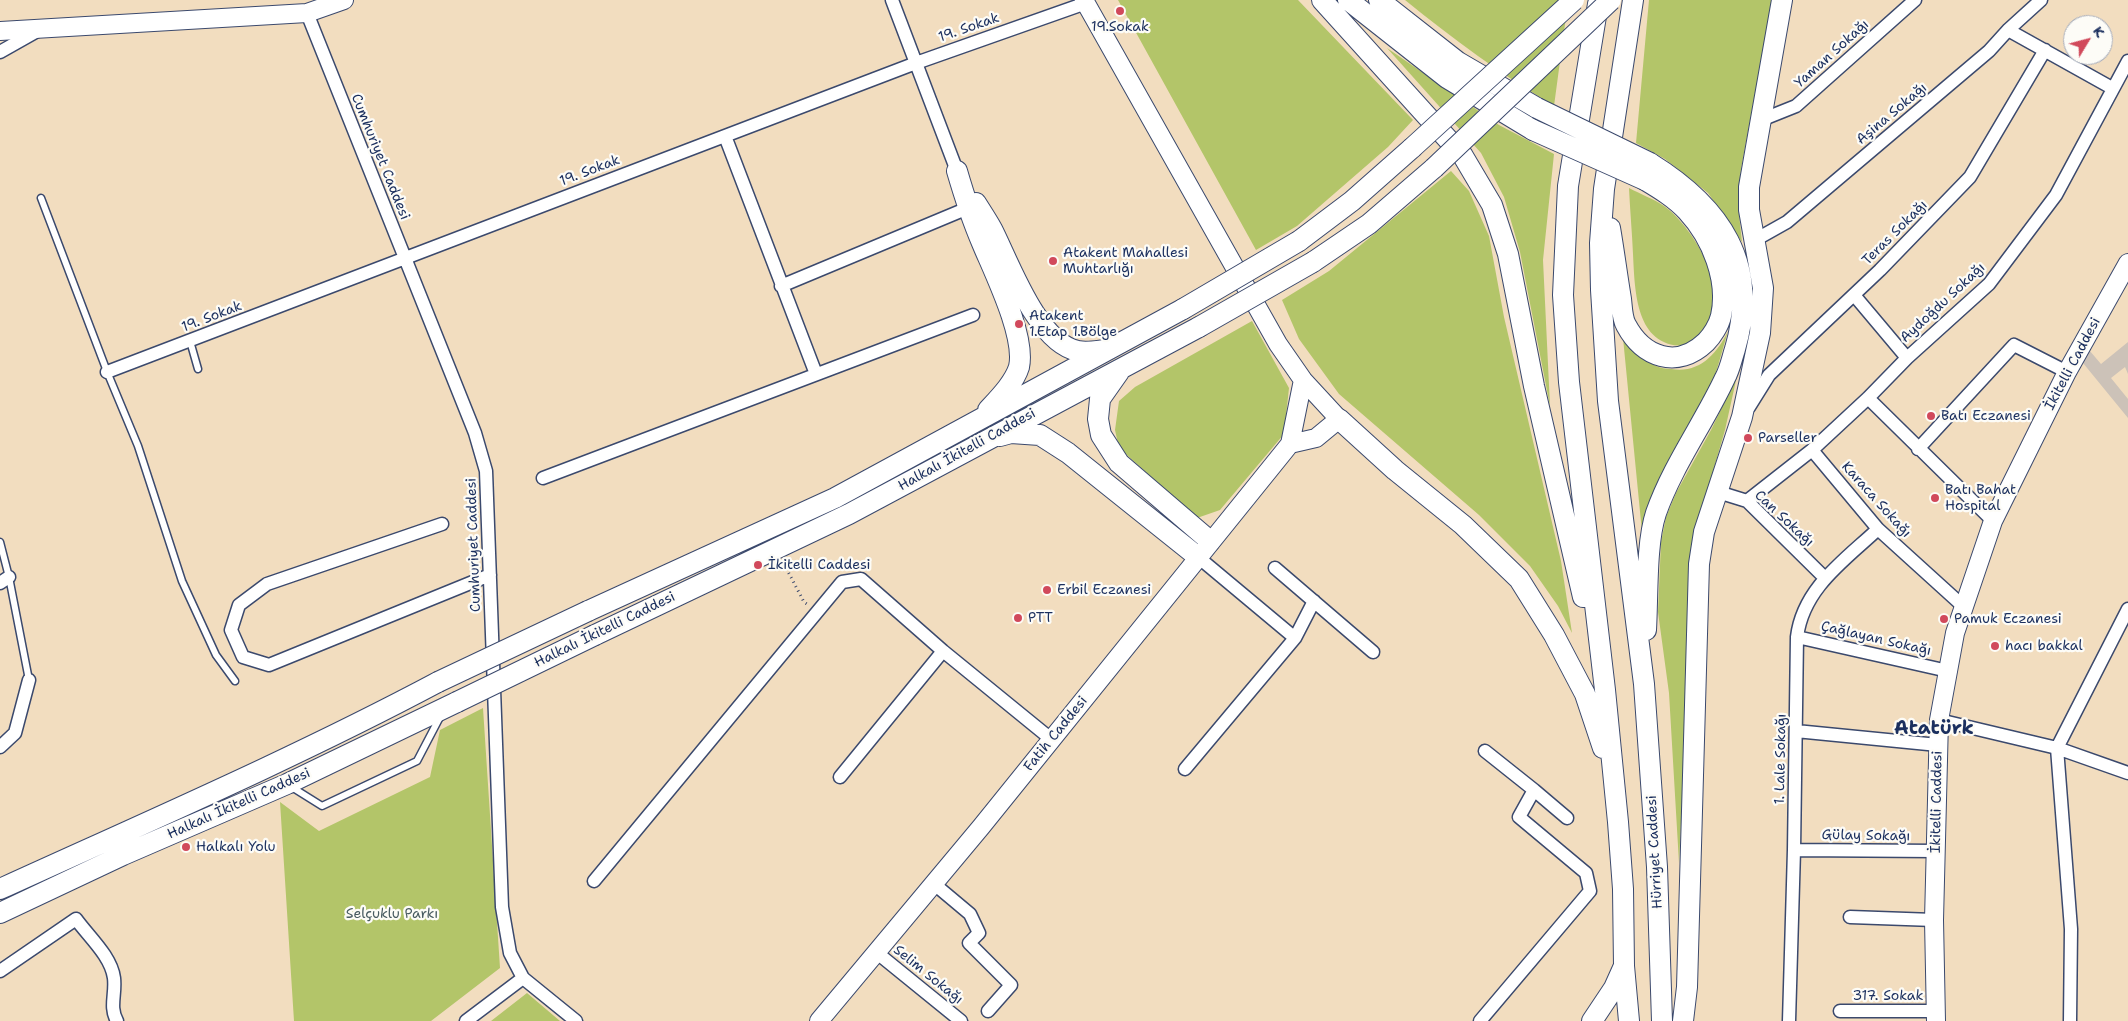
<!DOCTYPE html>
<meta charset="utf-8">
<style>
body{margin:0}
#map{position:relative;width:2128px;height:1021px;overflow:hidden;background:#f2ddbf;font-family:"Shantell Sans",sans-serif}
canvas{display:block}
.north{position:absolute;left:2063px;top:15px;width:50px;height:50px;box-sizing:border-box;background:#fdfcf7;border:1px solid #a3aaba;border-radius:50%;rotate:53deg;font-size:14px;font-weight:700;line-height:20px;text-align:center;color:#1b2f5e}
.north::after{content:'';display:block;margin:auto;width:18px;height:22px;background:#d1495b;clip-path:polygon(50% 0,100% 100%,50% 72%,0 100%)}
</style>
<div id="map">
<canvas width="2128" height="1021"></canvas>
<div class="north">K</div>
</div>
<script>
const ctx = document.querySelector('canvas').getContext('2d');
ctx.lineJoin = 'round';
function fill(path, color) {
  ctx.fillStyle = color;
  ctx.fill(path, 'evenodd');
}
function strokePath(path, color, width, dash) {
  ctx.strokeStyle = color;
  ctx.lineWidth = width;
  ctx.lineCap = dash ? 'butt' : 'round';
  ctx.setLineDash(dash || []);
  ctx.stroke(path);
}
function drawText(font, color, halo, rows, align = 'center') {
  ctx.font = font + ' "Shantell Sans",sans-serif';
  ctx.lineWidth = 4.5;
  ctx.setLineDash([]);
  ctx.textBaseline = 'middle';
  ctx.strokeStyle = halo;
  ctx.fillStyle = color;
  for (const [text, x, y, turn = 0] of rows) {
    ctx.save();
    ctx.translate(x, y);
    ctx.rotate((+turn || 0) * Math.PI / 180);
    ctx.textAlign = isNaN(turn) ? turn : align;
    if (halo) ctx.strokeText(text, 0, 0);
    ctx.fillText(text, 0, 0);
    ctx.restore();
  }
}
fill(new Path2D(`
 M 2128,342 L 2128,374 L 2125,367 L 2111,378 L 2128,399 L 2128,418 L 2074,352 L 2084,344 L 2101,364 Z`), '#ccc2b8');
fill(new Path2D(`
 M 1118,0 L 1298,0 L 1413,120 L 1388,147 L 1297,226 L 1256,250 Z
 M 1405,0 L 1571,0 L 1565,24 L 1554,106 C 1501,74 1453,39 1405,0 Z
 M 1649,0 L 1772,0 L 1741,169 L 1738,205 L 1742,242 L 1708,193 L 1665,159 L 1636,143 Z
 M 1387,48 L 1499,125 L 1554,154 L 1543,260 L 1550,406 L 1520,252 L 1504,197 L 1481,153 Z
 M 1451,171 L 1469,191 L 1489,236 L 1504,317 L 1561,561 L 1572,633 L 1558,606 L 1530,566 L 1479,515 L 1339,394 L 1299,339 L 1282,300 L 1329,271 Z
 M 1629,188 C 1640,194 1654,199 1664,206 C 1691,225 1726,283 1713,317 C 1709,327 1699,337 1693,345 C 1636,353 1635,295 1633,254 C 1632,232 1630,210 1629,188 Z
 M 1252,321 L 1289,388 L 1284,434 L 1220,510 L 1197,518 L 1119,448 L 1115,430 L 1119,401 L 1135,387 Z
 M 1728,331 L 1715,376 L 1690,423 L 1642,532 L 1623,338 C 1633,349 1642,360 1656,366 C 1660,368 1666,369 1671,369 C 1699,374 1717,354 1728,331 Z
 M 1737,376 L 1725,430 L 1708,489 L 1686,720 L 1679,863 L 1669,693 L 1658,612 L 1661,542 L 1666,517 L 1676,493 L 1711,430 Z
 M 483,708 L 500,968 L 431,1021 L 294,1021 L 280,802 L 319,831 L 430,777 L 440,730 Z
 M 527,993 L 560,1021 L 491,1021 Z`), '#b3c569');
const lane = new Path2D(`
 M 41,198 L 108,374 L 138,446 L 182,581 L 216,655 L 235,681
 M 190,341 L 198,369
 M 0,542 L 9,577 L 29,680
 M 290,786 L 322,806 L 417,761 L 440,717`);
const street = new Path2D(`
 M 892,0 L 957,171
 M 307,13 L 475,433 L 486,471 L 502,907 L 510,953 L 523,978 L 576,1021
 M 2008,30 L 2112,88
 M 0,52 L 39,30
 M 1761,120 L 1796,106 L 1915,0
 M 725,136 L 816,374
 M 1755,240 L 1787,222 L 1989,51 L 2008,30 L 2041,0
 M 781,286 L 968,208
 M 1854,295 L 1907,358
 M 107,372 L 916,63 L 1086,3
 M 1868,398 L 1993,521
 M 1749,407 L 1769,375 L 1880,270 L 1970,177 L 2045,50
 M 1918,449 L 2014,345 L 2067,372
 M 1812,450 L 1878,529 L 1964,607
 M 543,478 L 973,315
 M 1718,492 L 1747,501 L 1825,578
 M 1747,501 L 1812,450 L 1868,398 L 1907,358 L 1989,284 L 2056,195 L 2128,61
 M 442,524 L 267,584 L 239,605 L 231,630 L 243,657 L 269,665 L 490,575
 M 1198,557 L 1295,638
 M 1275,568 L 1373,652
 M 0,583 L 9,577
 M 1797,637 L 1948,671
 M 1939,720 L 2057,748 L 2128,773
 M 1796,731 L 1938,745
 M 0,747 L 15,733 L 29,680
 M 1485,751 L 1534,790
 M 1185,769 L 1295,638 L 1314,601
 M 840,777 L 943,651
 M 1794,850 L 1937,851
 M 594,881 L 842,582 L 861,579 L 943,651 L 1051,739
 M 933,883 L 970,914 L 979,933 L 969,943 L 1011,985 L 988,1011
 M 1850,917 L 1934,920
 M 876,952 L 961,1021
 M 0,971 L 76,919 C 89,937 111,956 114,978 C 116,994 109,1007 117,1021
 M 1840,1011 L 1935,1011
 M 466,1021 L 523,978
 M 1480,1021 L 1590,891 L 1586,873 L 1519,817 L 1534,790 L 1567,818
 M 1789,1021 L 1794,850 L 1797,637 C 1803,588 1845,560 1878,529
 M 2070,1021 L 2071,929 L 2057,748 L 2128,609`);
const secondary = new Path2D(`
 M 1084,0 L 1278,344 L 1303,380 L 1339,419 L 1316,438 L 1290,444
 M 0,31 L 307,13 L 344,0
 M 819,1021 L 981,827 L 1290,444 L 1303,380
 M 1936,1021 L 1934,920 L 1939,720 L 1955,633 L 1993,521 L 2067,372 L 2128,263`);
const primary = new Path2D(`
 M 1322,0 L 1463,156 L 1492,205 L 1508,254 L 1534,386 L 1583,597
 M 1348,0 L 1447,78 L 1533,130
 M 1379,0 L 1458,62 L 1537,108
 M 1633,0 L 1604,189 L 1600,243 L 1601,290 L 1608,401 L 1644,684 L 1657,867 L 1662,1021
 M 1598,4 L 1568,186 L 1563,295 L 1569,382 L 1605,690 L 1618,822 L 1623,889 L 1624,966 L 1629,1021
 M 957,171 C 964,195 972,220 982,243 C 994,272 1026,336 1019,367 C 1014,383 999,398 988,410
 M 976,203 C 981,211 987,220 992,229 C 1009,262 1037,343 1078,351 C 1086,353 1096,351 1105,350
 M 1610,228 C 1614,251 1617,275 1621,299 C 1622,307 1622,318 1626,325 C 1643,357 1677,370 1706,342 C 1712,336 1719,325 1721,316 C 1729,280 1712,238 1687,211 C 1675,198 1660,189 1645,180
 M 1299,241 L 1352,201 L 1412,148
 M 1313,262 L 1369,224 L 1434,168
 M 1119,372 L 1100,399 L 1098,419 L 1101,435 L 1119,463 L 1210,541
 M 1339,419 L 1395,470 L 1463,525 L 1519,579 L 1554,635 L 1585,694 L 1603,748
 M 1000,436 L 1011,433 L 1040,435 L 1068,453 L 1198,557
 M 588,611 L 835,498 L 1183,309
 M 1646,630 C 1648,596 1646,543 1656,513 C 1673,465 1704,423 1725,378 C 1730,369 1732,358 1735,349 C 1760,264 1721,207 1650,163
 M 595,635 L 849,514 L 1199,327
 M 0,889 C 147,822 295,758 438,682
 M 0,913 L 123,855 L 287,784 L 457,702
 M 1592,1021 L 1614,988 L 1623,968
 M 1683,1021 L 1687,987 L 1699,564 L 1704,532 L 1742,417 L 1760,333 L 1763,288 L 1749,210 L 1749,187 L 1782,0`);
strokePath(lane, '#3b496d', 9);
strokePath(street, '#3b496d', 15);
strokePath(secondary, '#3b496d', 20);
strokePath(primary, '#3b496d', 22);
strokePath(new Path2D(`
 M 784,564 L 804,602 L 807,604`), '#3b496d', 3, [1, 4]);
strokePath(lane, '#fff', 6);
strokePath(street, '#fff', 12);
strokePath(secondary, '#fff', 18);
strokePath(primary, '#fff', 20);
const primaryBridge = new Path2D(`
 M 1537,108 L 1650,163
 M 1533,130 L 1645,180
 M 1412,148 L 1574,0
 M 1434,168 L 1611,0
 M 1183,309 L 1299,241
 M 1199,327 L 1313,262
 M 438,682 L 588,611
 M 457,702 L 595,635`);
strokePath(primaryBridge, '#3b496d', 22, []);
strokePath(primaryBridge, '#fff', 20);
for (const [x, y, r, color] of [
 [1120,11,5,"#d1495b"],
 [1053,261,5,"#d1495b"],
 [1019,324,5,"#d1495b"],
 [1931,416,5,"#d1495b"],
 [1748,438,5,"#d1495b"],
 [1935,498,5,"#d1495b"],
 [758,565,5,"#d1495b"],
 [1047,590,5,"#d1495b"],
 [1018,618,5,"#d1495b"],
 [1944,619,5,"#d1495b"],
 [1995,646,5,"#d1495b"],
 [186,847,5,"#d1495b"]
]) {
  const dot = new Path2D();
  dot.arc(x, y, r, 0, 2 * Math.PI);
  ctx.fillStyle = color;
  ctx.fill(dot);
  strokePath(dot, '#fdfcf7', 2);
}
drawText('14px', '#1b2f5e', '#fdfcf7', [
 ["19.Sokak",1120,27,"center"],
 ["Atakent Mahallesi",1063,253],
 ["Muhtarlığı",1063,269],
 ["Atakent",1029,316],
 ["1.Etap 1.Bölge",1029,332],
 ["Batı Eczanesi",1941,416],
 ["Parseller",1758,438],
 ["Batı Bahat",1945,490],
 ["Hospital",1945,506],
 ["İkitelli Caddesi",768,565],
 ["Erbil Eczanesi",1057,590],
 ["PTT",1028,618],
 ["Pamuk Eczanesi",1954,619],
 ["hacı bakkal",2005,646],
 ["Halkalı Yolu",196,847]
], 'left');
drawText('14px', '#1b2f5e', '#fdfcf7', [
 ["19. Sokak",969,28,-19],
 ["Yaman Sokağı",1832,54,-42],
 ["Aşina Sokağı",1892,114,-40],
 ["Cumhuriyet Caddesi",380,157,68],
 ["19. Sokak",590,171,-21],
 ["Teras Sokağı",1895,233,-45],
 ["Aydoğdu Sokağı",1943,303,-43],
 ["19. Sokak",212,317,-21],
 ["İkitelli Caddesi",2073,364,-62],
 ["Halkalı İkitelli Caddesi",967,450,-29],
 ["Karaca Sokağı",1876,500,48],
 ["Can Sokağı",1784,519,43],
 ["Cumhuriyet Caddesi",474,545,-92],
 ["Halkalı İkitelli Caddesi",605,630,-26],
 ["Çağlayan Sokağı",1876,639,13],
 ["Fatih Caddesi",1056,734,-51],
 ["1. Lale Sokağı",1781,759,-89],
 ["İkitelli Caddesi",1937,802,-89],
 ["Halkalı İkitelli Caddesi",239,804,-24],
 ["Gülay Sokağı",1866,836,1],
 ["Hürriyet Caddesi",1655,852,-93],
 ["Selim Sokağı",928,975,39],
 ["317. Sokak",1888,996]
]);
drawText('14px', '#495c61', '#fdfcf7', [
 ["Selçuklu Parkı",392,914]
]);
drawText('bold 19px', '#1b2f5e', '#fdfcf7', [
 ["Atatürk",1934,729]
]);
</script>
